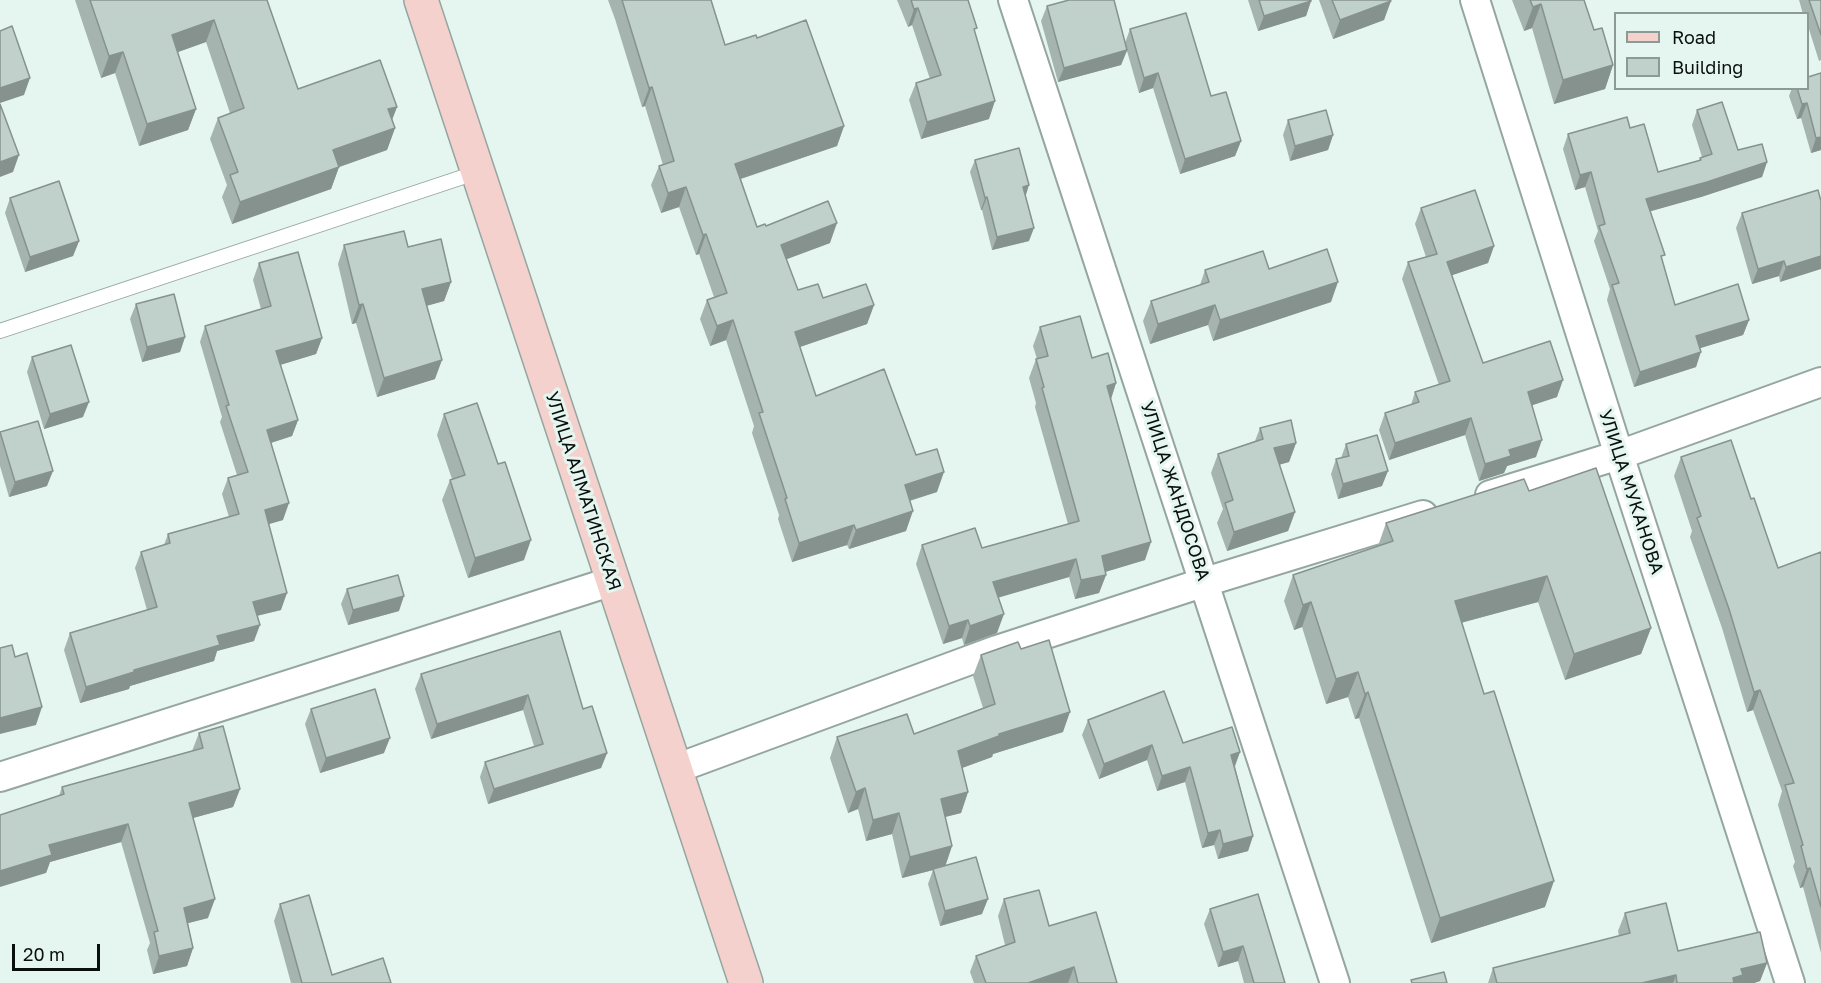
<!DOCTYPE html>
<meta charset="utf-8">
<style>
body{margin:0}
#map{position:relative;width:1821px;height:983px;overflow:hidden;background:#e4f6ef;font-family:"Golos Text",sans-serif}
canvas{display:block}
.legend{position:absolute;left:1614px;top:12px;width:195px;height:78px;box-sizing:border-box;background:#e4f6ef;border:2px solid #8c9a95;margin:0;padding:8px 10px;list-style:none;font-size:18px;color:#090f0d}
.legend li{display:flex;align-items:center;gap:12px;height:30px}
.legend b{width:30px;border:2px solid #8c9a95}
.scale{position:absolute;left:12px;top:944px;width:88px;height:27px;box-sizing:border-box;border:3px solid #090f0d;border-top:0;padding-left:8px;font-size:18px;line-height:21px;white-space:nowrap;color:#090f0d;-webkit-text-stroke:4px #e4f6ef;paint-order:stroke}
</style>
<div id="map">
<canvas width="1821" height="983"></canvas>
<ul class="legend">
<li><b style="height:8px;background:#f4d1cd"></b>Road</li>
<li><b style="height:16px;background:#c0d1cb"></b>Building</li>
</ul>
<div class="scale">20 m</div>
</div>
<script>
const ctx = document.querySelector('canvas').getContext('2d');
ctx.lineJoin = 'round';
function strokePath(path, color, width, dash) {
  ctx.strokeStyle = color;
  ctx.lineWidth = width;
  ctx.lineCap = dash ? 'butt' : 'round';
  ctx.setLineDash(dash || []);
  ctx.stroke(path);
}
function fill(path, color) {
  ctx.fillStyle = color;
  ctx.fill(path, 'evenodd');
}
function drawText(font, color, halo, rows, align = 'center') {
  ctx.font = font + ' "Golos Text",sans-serif';
  ctx.lineWidth = 6;
  ctx.setLineDash([]);
  ctx.textBaseline = 'middle';
  ctx.strokeStyle = halo;
  ctx.fillStyle = color;
  for (const [text, x, y, turn = 0] of rows) {
    ctx.save();
    ctx.translate(x, y);
    ctx.rotate((+turn || 0) * Math.PI / 180);
    ctx.textAlign = isNaN(turn) ? turn : align;
    if (halo) ctx.strokeText(text, 0, 0);
    ctx.fillText(text, 0, 0);
    ctx.restore();
  }
}
const lane = new Path2D(`
 M 0,331 L 478,172`);
const street = new Path2D(`
 M 1013,0 L 1335,983
 M 1475,0 L 1619,455 L 1790,983
 M 1490,495 L 1619,455 L 1821,382
 M 675,769 L 997,650 L 1205,582 L 1423,515
 M 0,777 L 613,581`);
const secondary = new Path2D(`
 M 421,0 L 746,983`);
strokePath(lane, '#95a6a0', 16);
strokePath(street, '#95a6a0', 32);
strokePath(secondary, '#95a6a0', 36);
strokePath(lane, '#fff', 14);
strokePath(street, '#fff', 28);
strokePath(secondary, '#f4d1cd', 33);
fill(new Path2D(`
 M 75,0 L 267,0 L 298,89 L 397,107 L 392,119 L 395,128 L 387,150 L 339,167 L 331,189 L 232,224 L 222,197 L 227,185 L 210,139 L 218,118 L 230,113 L 206,42 L 178,52 L 196,109 L 188,130 L 139,146 L 115,73 L 101,78 Z
 M 608,0 L 711,0 L 725,45 L 757,38 L 844,126 L 837,146 L 741,179 L 757,227 L 766,226 L 830,243 L 786,259 L 798,290 L 823,298 L 874,305 L 867,324 L 800,347 L 816,396 L 916,455 L 937,492 L 910,501 L 906,531 L 849,549 L 847,545 L 792,562 L 778,519 L 779,515 L 752,433 L 754,426 L 726,340 L 710,346 L 700,319 L 707,300 L 714,297 L 699,254 L 696,255 L 679,207 L 661,213 L 651,185 L 659,166 L 663,165 L 645,106 L 642,107 L 615,19 Z
 M 897,0 L 968,0 L 975,34 L 989,119 L 921,139 L 909,100 L 916,83 L 930,79 L 912,25 L 908,27 Z
 M 1248,0 L 1311,0 L 1311,1 L 1306,16 L 1258,31 Z
 M 1319,0 L 1390,0 L 1384,20 L 1333,39 Z
 M 1512,0 L 1584,0 L 1594,30 L 1613,65 L 1605,89 L 1554,104 L 1532,28 L 1524,31 Z
 M 1799,0 L 1821,0 L 1821,60 L 1819,61 L 1808,26 L 1808,14 L 1803,14 Z
 M 1047,6 L 1125,43 L 1130,29 L 1211,96 L 1241,141 L 1235,156 L 1180,174 L 1153,88 L 1139,93 L 1127,51 L 1121,65 L 1058,82 L 1041,21 Z
 M 1792,88 L 1808,88 L 1821,150 L 1811,153 L 1801,118 L 1797,119 L 1789,96 Z
 M 1697,110 L 1738,150 L 1767,162 L 1762,177 L 1701,197 L 1650,211 L 1663,262 L 1675,305 L 1749,320 L 1743,335 L 1700,348 L 1696,367 L 1634,387 L 1607,300 L 1610,289 L 1594,241 L 1598,231 L 1585,187 L 1575,190 L 1563,149 L 1568,134 L 1630,128 L 1658,172 L 1699,161 L 1700,158 L 1702,157 L 1692,125 Z
 M 1288,120 L 1333,135 L 1328,150 L 1290,161 L 1283,135 Z
 M 975,160 L 1026,195 L 1029,241 L 992,250 L 982,210 L 981,210 L 970,172 Z
 M 10,198 L 79,241 L 73,256 L 25,272 L 5,213 Z
 M 1821,201 L 1780,282 L 1779,276 L 1752,284 L 1736,228 L 1742,213 Z
 M 1421,208 L 1494,246 L 1488,263 L 1452,275 L 1483,363 L 1557,397 L 1532,405 L 1536,457 L 1507,466 L 1504,473 L 1479,481 L 1465,435 L 1389,460 L 1379,430 L 1385,413 L 1411,405 L 1415,392 L 1439,385 L 1402,279 L 1408,262 L 1426,257 L 1415,224 Z
 M 344,245 L 408,247 L 451,282 L 444,301 L 426,306 L 435,379 L 377,397 L 356,323 L 352,324 L 338,264 Z
 M 259,263 L 322,338 L 316,354 L 280,365 L 298,420 L 292,436 L 271,443 L 283,520 L 268,524 L 281,610 L 257,616 L 254,641 L 217,651 L 214,661 L 130,686 L 129,689 L 80,703 L 64,650 L 70,633 L 147,610 L 135,568 L 141,552 L 164,545 L 168,534 L 229,517 L 222,494 L 228,478 L 237,475 L 220,422 L 222,417 L 200,342 L 205,326 L 261,309 L 253,280 Z
 M 1269,269 L 1331,302 L 1213,341 L 1208,325 L 1150,344 L 1143,321 L 1151,301 L 1200,285 L 1205,270 Z
 M 136,304 L 185,337 L 180,352 L 142,362 L 130,319 Z
 M 1040,327 L 1092,358 L 1116,383 L 1111,399 L 1145,560 L 1105,572 L 1106,575 L 1099,593 L 1075,599 L 1069,577 L 998,597 L 997,633 L 964,645 L 962,638 L 943,644 L 916,564 L 922,545 L 982,548 L 1068,524 L 1035,407 L 1036,403 L 1029,378 L 1036,359 L 1037,359 L 1033,346 Z
 M 32,357 L 83,417 L 44,429 L 27,372 Z
 M 444,414 L 498,464 L 524,560 L 468,578 L 442,500 L 450,480 L 452,479 L 437,435 Z
 M 1260,428 L 1296,443 L 1289,462 L 1279,465 L 1295,512 L 1288,531 L 1227,551 L 1217,523 L 1223,509 L 1211,473 L 1218,454 L 1255,441 Z
 M 0,432 L 47,486 L 9,497 L 0,466 Z
 M 1346,444 L 1382,486 L 1338,499 L 1331,474 L 1336,459 L 1341,458 Z
 M 1681,457 L 1751,499 L 1778,568 L 1821,552 L 1821,953 L 1803,887 L 1800,888 L 1793,866 L 1795,862 L 1778,805 L 1782,791 L 1753,710 L 1747,712 L 1722,628 L 1690,537 L 1692,531 L 1674,476 Z
 M 1529,491 L 1651,628 L 1641,654 L 1565,680 L 1538,602 L 1461,623 L 1545,907 L 1431,943 L 1359,718 L 1355,719 L 1348,697 L 1326,704 L 1302,627 L 1294,630 L 1284,601 L 1293,575 L 1378,546 L 1386,523 Z
 M 347,589 L 399,611 L 348,625 L 341,604 Z
 M 560,631 L 583,709 L 607,753 L 601,768 L 488,804 L 480,777 L 485,762 L 534,746 L 523,710 L 431,739 L 415,689 L 421,674 Z
 M 1021,649 L 1063,732 L 993,754 L 992,757 L 962,768 L 968,792 L 961,813 L 945,817 L 952,846 L 945,866 L 982,914 L 940,926 L 928,884 L 933,870 L 902,878 L 892,834 L 866,841 L 858,809 L 848,813 L 830,758 L 837,737 L 914,734 L 983,708 L 973,676 L 981,655 Z
 M 311,709 L 384,753 L 320,773 L 305,724 Z
 M 1088,720 L 1183,743 L 1240,752 L 1235,767 L 1253,836 L 1248,851 L 1218,859 L 1214,845 L 1202,848 L 1185,782 L 1157,791 L 1147,760 L 1099,779 L 1082,735 Z
 M 199,733 L 240,789 L 233,807 L 193,818 L 208,918 L 188,923 L 193,948 L 187,966 L 153,974 L 147,950 L 150,943 L 121,842 L 50,862 L 46,873 L 59,796 L 62,787 L 192,751 Z
 M 1004,899 L 1049,926 L 1117,983 L 974,983 L 970,972 L 976,956 L 1005,945 L 998,916 Z
 M 280,904 L 332,975 L 391,983 L 291,983 L 274,921 Z
 M 1210,909 L 1285,983 L 1244,983 L 1238,961 L 1218,967 L 1204,924 Z
 M 1625,913 L 1678,951 L 1767,963 L 1760,981 L 1754,983 L 1488,983 L 1493,968 L 1619,936 L 1618,931 Z`), '#a5b4af');
fill(new Path2D(`
 M 1311,1 L 1306,16 L 1258,31 L 1264,16 Z
 M 1391,1 L 1384,20 L 1333,39 L 1340,20 Z
 M 1541,4 L 1532,28 L 1524,31 L 1533,7 Z
 M 918,8 L 912,25 L 908,27 L 914,9 Z
 M 214,20 L 206,42 L 164,57 L 172,35 Z
 M 1127,50 L 1121,65 L 1058,82 L 1064,68 Z
 M 123,52 L 115,73 L 101,78 L 109,56 Z
 M 1613,65 L 1605,89 L 1554,104 L 1563,80 Z
 M 1158,73 L 1153,88 L 1139,93 L 1144,78 Z
 M 30,78 L 24,95 L 0,103 L 0,88 Z
 M 652,87 L 645,106 L 642,107 L 649,88 Z
 M 995,101 L 989,119 L 921,139 L 927,122 Z
 M 1807,103 L 1801,118 L 1797,119 L 1802,104 Z
 M 397,107 L 389,128 L 388,109 Z
 M 196,109 L 188,130 L 139,146 L 147,124 Z
 M 844,126 L 837,146 L 728,183 L 735,164 Z
 M 395,128 L 387,150 L 339,167 L 331,189 L 232,224 L 240,202 L 333,150 Z
 M 1333,135 L 1328,150 L 1290,161 L 1295,146 Z
 M 1821,137 L 1821,150 L 1811,153 L 1816,138 Z
 M 1241,141 L 1235,156 L 1180,174 L 1185,159 Z
 M 19,155 L 13,172 L 0,177 L 0,162 Z
 M 1767,162 L 1762,177 L 1701,197 L 1641,214 L 1646,199 Z
 M 1591,172 L 1585,187 L 1575,190 L 1580,175 Z
 M 1029,185 L 1025,198 L 1023,187 Z
 M 686,187 L 679,207 L 661,213 L 668,193 Z
 M 987,197 L 982,210 L 981,210 L 985,198 Z
 M 837,223 L 830,243 L 774,264 L 781,245 Z
 M 1034,228 L 1029,241 L 992,250 L 997,237 Z
 M 706,234 L 699,254 L 696,255 L 703,235 Z
 M 79,241 L 73,256 L 25,272 L 30,257 Z
 M 1494,246 L 1488,263 L 1441,279 L 1447,262 Z
 M 1821,256 L 1821,269 L 1780,282 L 1786,267 Z
 M 1784,261 L 1779,276 L 1752,284 L 1758,269 Z
 M 451,282 L 444,301 L 415,309 L 422,289 Z
 M 1338,282 L 1331,302 L 1213,341 L 1220,320 Z
 M 363,304 L 356,323 L 352,324 L 359,305 Z
 M 874,305 L 867,324 L 788,351 L 795,332 Z
 M 1215,305 L 1208,325 L 1150,344 L 1158,324 Z
 M 733,320 L 726,340 L 710,346 L 717,326 Z
 M 1749,320 L 1743,335 L 1691,351 L 1696,336 Z
 M 185,337 L 180,352 L 142,362 L 147,347 Z
 M 322,338 L 316,354 L 270,368 L 276,351 Z
 M 1701,352 L 1696,367 L 1634,387 L 1640,372 Z
 M 442,360 L 435,379 L 377,397 L 384,378 Z
 M 1563,380 L 1557,397 L 1521,409 L 1528,392 Z
 M 1116,383 L 1110,402 L 1107,386 Z
 M 89,402 L 83,417 L 44,429 L 50,414 Z
 M 1471,418 L 1465,435 L 1389,460 L 1395,443 Z
 M 298,420 L 292,436 L 261,446 L 267,430 Z
 M 1542,440 L 1536,457 L 1507,466 L 1504,473 L 1479,481 L 1485,464 L 1509,450 Z
 M 1296,443 L 1289,462 L 1266,468 L 1274,448 Z
 M 53,471 L 47,486 L 9,497 L 15,482 Z
 M 1388,471 L 1382,486 L 1338,499 L 1343,484 Z
 M 944,472 L 937,492 L 898,504 L 905,485 Z
 M 289,503 L 283,520 L 259,527 L 265,510 Z
 M 913,511 L 906,531 L 849,549 L 856,530 Z
 M 1295,512 L 1288,531 L 1227,551 L 1234,532 Z
 M 854,525 L 847,545 L 792,562 L 799,543 Z
 M 531,540 L 524,560 L 468,578 L 475,558 Z
 M 1151,542 L 1145,560 L 1095,575 L 1102,556 Z
 M 1076,559 L 1069,577 L 987,601 L 993,582 Z
 M 1106,575 L 1099,593 L 1075,599 L 1081,580 Z
 M 1547,576 L 1538,602 L 1445,627 L 1455,601 Z
 M 287,593 L 281,610 L 247,618 L 253,602 Z
 M 404,596 L 399,611 L 348,625 L 353,610 Z
 M 1311,602 L 1302,627 L 1294,630 L 1303,605 Z
 M 1004,614 L 997,633 L 964,645 L 970,626 Z
 M 968,620 L 962,638 L 943,644 L 949,626 Z
 M 260,625 L 254,641 L 217,651 L 214,661 L 130,686 L 129,689 L 80,703 L 86,687 L 134,670 L 217,636 Z
 M 1651,628 L 1641,654 L 1565,680 L 1574,654 Z
 M 1358,672 L 1348,697 L 1326,704 L 1336,679 Z
 M 1760,690 L 1753,710 L 1747,712 L 1754,692 Z
 M 1368,692 L 1359,718 L 1355,719 L 1365,694 Z
 M 528,695 L 523,710 L 431,739 L 437,724 Z
 M 42,707 L 36,725 L 0,734 L 0,718 Z
 M 1070,712 L 1063,732 L 993,754 L 992,757 L 951,772 L 958,751 L 999,734 Z
 M 390,738 L 384,753 L 320,773 L 326,758 Z
 M 1152,745 L 1147,760 L 1099,779 L 1104,764 Z
 M 1240,752 L 1234,767 L 1231,755 Z
 M 607,753 L 601,768 L 488,804 L 494,789 Z
 M 1190,767 L 1185,782 L 1157,791 L 1162,776 Z
 M 865,788 L 858,809 L 848,813 L 856,792 Z
 M 240,789 L 233,807 L 182,821 L 189,803 Z
 M 968,792 L 961,813 L 933,820 L 941,799 Z
 M 899,813 L 892,834 L 866,841 L 873,820 Z
 M 128,824 L 121,842 L 50,862 L 46,873 L 0,887 L 0,871 L 49,845 Z
 M 1220,830 L 1214,845 L 1202,848 L 1208,833 Z
 M 1253,836 L 1248,851 L 1218,859 L 1223,844 Z
 M 952,846 L 945,867 L 902,878 L 910,857 Z
 M 1810,868 L 1803,887 L 1800,888 L 1807,869 Z
 M 1554,881 L 1545,907 L 1431,943 L 1440,918 Z
 M 215,899 L 208,918 L 177,926 L 184,908 Z
 M 988,899 L 982,914 L 940,926 L 945,911 Z
 M 1243,946 L 1238,961 L 1218,967 L 1223,952 Z
 M 193,948 L 187,966 L 153,974 L 159,956 Z
 M 1767,963 L 1760,981 L 1754,983 L 1731,983 L 1733,978 L 1741,969 Z
 M 1074,967 L 1068,983 L 1028,983 Z
 M 1676,975 L 1673,983 L 1642,983 Z`), '#86928e');
const building = new Path2D(`
 M 90,0 L 267,0 L 298,89 L 380,60 L 397,107 L 388,109 L 395,128 L 333,150 L 339,167 L 240,202 L 230,175 L 238,172 L 218,118 L 244,108 L 214,20 L 172,35 L 196,109 L 147,124 L 123,52 L 109,56 Z
 M 622,0 L 711,0 L 725,45 L 756,35 L 757,38 L 806,20 L 844,126 L 735,164 L 757,227 L 765,224 L 766,226 L 828,201 L 837,223 L 781,245 L 798,290 L 818,284 L 823,298 L 866,284 L 874,305 L 795,332 L 816,396 L 884,369 L 916,455 L 937,449 L 944,472 L 905,485 L 913,511 L 856,530 L 854,525 L 799,543 L 785,499 L 787,498 L 759,413 L 763,412 L 733,320 L 717,326 L 707,300 L 727,293 L 706,234 L 703,235 L 686,187 L 668,193 L 659,166 L 674,161 L 652,87 L 649,88 Z
 M 911,0 L 968,0 L 977,28 L 974,29 L 995,101 L 927,122 L 916,83 L 941,75 L 918,8 L 914,9 Z
 M 1069,0 L 1114,0 L 1127,50 L 1064,68 L 1047,6 Z
 M 1259,0 L 1311,0 L 1311,1 L 1264,16 Z
 M 1332,0 L 1390,0 L 1391,1 L 1340,20 Z
 M 1530,0 L 1584,0 L 1594,30 L 1602,28 L 1613,65 L 1563,80 L 1541,4 L 1533,7 Z
 M 1809,0 L 1821,0 L 1821,35 Z
 M 1186,13 L 1211,96 L 1226,92 L 1241,141 L 1185,159 L 1158,73 L 1144,78 L 1130,29 Z
 M 12,26 L 30,78 L 0,88 L 0,31 Z
 M 1821,73 L 1821,137 L 1816,138 L 1807,103 L 1802,104 L 1797,88 L 1808,88 L 1808,77 Z
 M 1722,102 L 1738,150 L 1762,144 L 1767,162 L 1707,182 L 1646,199 L 1665,255 L 1661,256 L 1675,305 L 1738,284 L 1749,320 L 1696,336 L 1701,352 L 1640,372 L 1612,285 L 1619,283 L 1599,226 L 1605,224 L 1591,172 L 1580,175 L 1568,134 L 1627,117 L 1630,128 L 1644,124 L 1658,172 L 1701,160 L 1700,158 L 1712,154 L 1697,110 Z
 M 0,104 L 19,155 L 0,162 Z
 M 1326,110 L 1333,135 L 1295,146 L 1288,120 Z
 M 1019,148 L 1029,185 L 1023,187 L 1034,228 L 997,237 L 987,197 L 985,198 L 975,160 Z
 M 59,181 L 79,241 L 30,257 L 10,198 Z
 M 1475,190 L 1494,246 L 1447,262 L 1483,363 L 1550,341 L 1563,380 L 1528,392 L 1542,440 L 1509,450 L 1511,456 L 1485,464 L 1471,418 L 1395,443 L 1385,413 L 1419,402 L 1415,392 L 1450,381 L 1408,262 L 1437,254 L 1421,208 Z
 M 1818,190 L 1821,201 L 1821,256 L 1786,267 L 1784,261 L 1758,269 L 1742,213 Z
 M 404,231 L 408,247 L 441,239 L 451,282 L 422,289 L 442,360 L 384,378 L 363,304 L 359,305 L 344,245 Z
 M 1327,249 L 1338,282 L 1220,320 L 1215,305 L 1158,324 L 1151,301 L 1209,282 L 1205,270 L 1263,251 L 1269,269 Z
 M 298,252 L 322,338 L 276,351 L 298,420 L 267,430 L 289,503 L 265,510 L 287,593 L 253,602 L 260,625 L 217,636 L 220,645 L 134,670 L 134,672 L 86,687 L 70,633 L 157,607 L 141,552 L 170,543 L 168,534 L 239,514 L 228,478 L 248,472 L 226,406 L 229,405 L 205,326 L 271,306 L 259,263 Z
 M 174,294 L 185,337 L 147,347 L 136,304 Z
 M 1080,316 L 1092,358 L 1108,353 L 1116,383 L 1107,386 L 1151,542 L 1102,556 L 1106,575 L 1081,580 L 1076,559 L 993,582 L 1004,614 L 970,626 L 968,620 L 949,626 L 922,545 L 975,528 L 982,548 L 1079,521 L 1042,388 L 1044,387 L 1036,359 L 1048,356 L 1040,327 Z
 M 71,345 L 89,402 L 50,414 L 32,357 Z
 M 477,403 L 498,464 L 505,462 L 531,540 L 475,558 L 450,480 L 465,475 L 444,414 Z
 M 1291,420 L 1296,443 L 1274,448 L 1295,512 L 1234,532 L 1225,503 L 1233,500 L 1218,454 L 1263,439 L 1260,428 Z
 M 38,421 L 53,471 L 15,482 L 0,432 Z
 M 1377,435 L 1388,471 L 1343,484 L 1336,459 L 1349,456 L 1346,444 Z
 M 1731,440 L 1751,499 L 1754,498 L 1778,568 L 1821,552 L 1821,907 L 1810,868 L 1807,869 L 1801,846 L 1803,845 L 1785,785 L 1794,783 L 1760,690 L 1754,692 L 1729,609 L 1697,518 L 1701,516 L 1681,457 Z
 M 1596,468 L 1651,628 L 1574,654 L 1547,576 L 1455,601 L 1484,694 L 1494,691 L 1554,881 L 1440,918 L 1368,692 L 1365,694 L 1358,672 L 1336,679 L 1311,602 L 1303,605 L 1293,575 L 1393,541 L 1386,523 L 1524,479 L 1529,491 Z
 M 398,575 L 404,596 L 353,610 L 347,589 Z
 M 560,631 L 583,709 L 592,706 L 607,753 L 494,789 L 485,762 L 543,744 L 528,695 L 437,724 L 421,674 Z
 M 1049,640 L 1070,712 L 999,734 L 999,736 L 958,751 L 968,792 L 941,799 L 952,846 L 910,857 L 899,813 L 873,820 L 865,788 L 856,792 L 837,737 L 907,714 L 914,734 L 995,704 L 981,655 L 1018,642 L 1021,649 Z
 M 12,645 L 15,657 L 27,653 L 42,707 L 0,718 L 0,648 Z
 M 375,689 L 390,738 L 326,758 L 311,709 Z
 M 1164,691 L 1183,743 L 1232,727 L 1240,752 L 1231,755 L 1253,836 L 1223,844 L 1220,830 L 1208,833 L 1190,767 L 1162,776 L 1152,745 L 1104,764 L 1088,720 Z
 M 223,726 L 240,789 L 189,803 L 215,899 L 184,908 L 193,948 L 159,956 L 154,932 L 158,931 L 128,824 L 49,845 L 52,855 L 0,871 L 0,815 L 64,794 L 62,787 L 203,748 L 199,733 Z
 M 976,857 L 988,899 L 945,911 L 933,869 Z
 M 1039,890 L 1049,926 L 1096,912 L 1117,983 L 1078,983 L 1074,967 L 1028,983 L 986,983 L 976,956 L 1015,942 L 1004,899 Z
 M 1258,894 L 1285,983 L 1254,983 L 1243,946 L 1223,952 L 1210,909 Z
 M 309,895 L 332,975 L 383,958 L 391,983 L 302,983 L 280,904 Z
 M 1666,903 L 1678,951 L 1760,932 L 1767,963 L 1741,969 L 1743,975 L 1733,978 L 1734,983 L 1677,983 L 1676,975 L 1642,983 L 1497,983 L 1493,968 L 1630,933 L 1625,913 Z
 M 1444,972 L 1447,983 L 1412,983 L 1411,980 Z`);
fill(building, '#c0d1cb');
strokePath(building, '#86928e', 1.5);
drawText('18px', '#090f0d', '#e4f6ef', [
 ["УЛИЦА АЛМАТИНСКАЯ",583,491,72],
 ["УЛИЦА ЖАНДОСОВА",1175,491,72],
 ["УЛИЦА МУКАНОВА",1631,492,72]
]);
</script>
